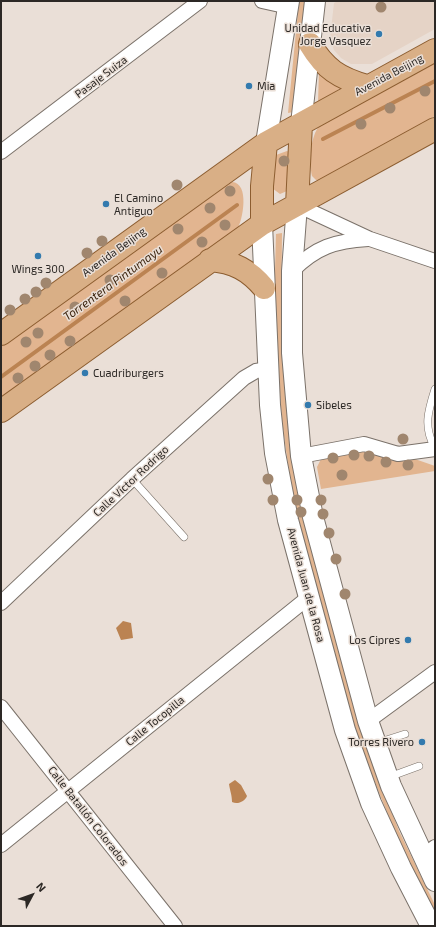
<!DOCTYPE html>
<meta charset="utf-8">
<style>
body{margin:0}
#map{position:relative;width:436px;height:927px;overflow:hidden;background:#eadfd7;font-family:"Exo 2",sans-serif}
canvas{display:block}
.frame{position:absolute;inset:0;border:2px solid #2c2825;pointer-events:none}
.north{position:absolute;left:12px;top:875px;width:40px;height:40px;-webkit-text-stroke:3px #eadfd7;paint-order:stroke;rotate:49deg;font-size:11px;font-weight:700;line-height:16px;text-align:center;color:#2c2825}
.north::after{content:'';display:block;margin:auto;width:14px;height:18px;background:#2c2825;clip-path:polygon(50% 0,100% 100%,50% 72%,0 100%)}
</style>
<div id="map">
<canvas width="436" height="927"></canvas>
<div class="frame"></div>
<div class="north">N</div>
</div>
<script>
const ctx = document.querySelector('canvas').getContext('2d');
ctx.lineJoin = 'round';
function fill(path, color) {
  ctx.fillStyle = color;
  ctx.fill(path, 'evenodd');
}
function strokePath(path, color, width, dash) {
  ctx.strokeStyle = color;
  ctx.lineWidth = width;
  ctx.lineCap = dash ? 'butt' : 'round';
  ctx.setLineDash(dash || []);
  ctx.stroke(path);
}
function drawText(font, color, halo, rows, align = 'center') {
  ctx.font = font + ' "Exo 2",sans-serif';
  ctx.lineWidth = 3;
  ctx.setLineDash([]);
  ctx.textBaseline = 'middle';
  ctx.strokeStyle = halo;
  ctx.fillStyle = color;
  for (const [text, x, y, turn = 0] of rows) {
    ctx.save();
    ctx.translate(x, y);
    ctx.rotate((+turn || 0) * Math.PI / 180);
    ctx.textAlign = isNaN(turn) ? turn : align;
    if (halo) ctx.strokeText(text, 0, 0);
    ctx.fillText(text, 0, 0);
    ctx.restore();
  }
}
fill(new Path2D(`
 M 338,1 L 435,1 L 435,29 L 372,64 L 351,64 L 341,58 L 334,50 L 330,38 L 334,3 Z`), '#e5d3c6');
fill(new Path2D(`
 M 299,1 L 305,1 L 293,112 L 288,113 Z
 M 435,63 L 435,116 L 321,180 L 316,180 L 312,176 C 309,162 310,136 320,125 Z
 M 319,68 L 343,87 L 321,100 L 318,104 Z
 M 287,151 L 291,153 L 287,191 L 280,194 L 272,188 L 276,155 Z
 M 232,182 C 250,183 243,220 237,230 L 1,398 L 1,346 Z
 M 282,233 L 281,331 L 290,443 L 353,705 L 374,767 L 399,831 L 435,905 L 435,916 L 401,847 L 353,728 L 327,634 L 291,487 L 282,421 L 274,308 L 276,234 Z
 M 366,451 L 412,458 L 435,466 L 435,471 L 321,489 L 317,467 L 322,457 Z`), '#e2b590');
fill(new Path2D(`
 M 123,621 L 131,623 L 133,638 L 121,640 L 116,628 Z
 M 235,780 L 241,785 L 247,796 C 245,801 238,805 232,802 C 232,795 230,791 229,784 Z`), '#bb8352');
strokePath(new Path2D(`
 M 323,139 L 435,81
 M 1,377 L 237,205`), '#bb8352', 4);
const lane = new Path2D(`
 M 435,389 C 428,411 423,427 435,448
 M 132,479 L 184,537
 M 377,743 L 405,734
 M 389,777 L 419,766`);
const street = new Path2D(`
 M 262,1 L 289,7
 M 1,152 L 200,1
 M 297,205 L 370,239 L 435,261
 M 292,271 C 316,247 335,241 368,239
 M 301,456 L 364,444 L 398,454 L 435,449
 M 1,603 L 132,479 L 244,378 L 256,371 L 268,369
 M 1,707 L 175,926
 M 368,721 L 435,672
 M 1,845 L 309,597
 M 423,856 L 435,847`);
const secondary = new Path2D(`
 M 301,124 L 315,1
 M 266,143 L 289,1
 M 297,205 L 292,271 L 292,353 L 301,456 L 313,517 L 368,721 L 391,786 L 435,881
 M 262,224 L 270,405 L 275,453 L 288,520 L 345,730 L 371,803 L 401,868 L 431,926`);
const primary = new Path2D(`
 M 310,44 C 325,69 339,78 367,86
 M 297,205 L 301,124
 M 262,224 L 262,186 L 266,143
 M 210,260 C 234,262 249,270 264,288
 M 1,334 L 266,143 L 435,50
 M 1,411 L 262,224 L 435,129`);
strokePath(lane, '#7b726a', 8);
strokePath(street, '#7b726a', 16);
strokePath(secondary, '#7b726a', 22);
strokePath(primary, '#8c5d30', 24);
strokePath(lane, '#fff', 7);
strokePath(street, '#fff', 14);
strokePath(secondary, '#fff', 20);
strokePath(primary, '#d9af86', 22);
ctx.fillStyle = '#a0866e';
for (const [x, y] of [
 [381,7],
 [425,91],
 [390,108],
 [361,124],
 [284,161],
 [177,185],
 [230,191],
 [210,208],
 [225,225],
 [178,229],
 [102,241],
 [202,242],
 [87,253],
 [162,273],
 [110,280],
 [46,283],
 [36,292],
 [25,299],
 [125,301],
 [75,307],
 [10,310],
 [38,333],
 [70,341],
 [26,342],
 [50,355],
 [35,366],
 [18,378],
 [403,439],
 [354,455],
 [369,456],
 [333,458],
 [386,462],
 [408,465],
 [342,475],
 [268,479],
 [273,500],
 [297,500],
 [321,500],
 [301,512],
 [323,514],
 [329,533],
 [336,559],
 [345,594]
]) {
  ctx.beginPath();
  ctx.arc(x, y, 5.5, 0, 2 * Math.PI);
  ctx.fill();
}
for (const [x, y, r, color] of [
 [379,34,4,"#337aae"],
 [249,86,4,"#337aae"],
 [106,204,4,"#337aae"],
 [38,256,4,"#337aae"],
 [85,373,4,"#337aae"],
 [308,405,4,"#337aae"],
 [408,640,4,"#337aae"],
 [422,742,4,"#337aae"]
]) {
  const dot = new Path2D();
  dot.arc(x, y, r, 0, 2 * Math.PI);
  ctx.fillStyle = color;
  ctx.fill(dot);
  strokePath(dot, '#eadfd7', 1.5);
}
drawText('11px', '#2c2825', '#eadfd7', [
 ["Unidad Educativa",371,28,"right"],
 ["Jorge Vasquez",371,41,"right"],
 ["Mia",257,86],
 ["El Camino",114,198],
 ["Antiguo",114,211],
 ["Wings 300",38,269,"center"],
 ["Cuadriburgers",93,373],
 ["Sibeles",316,405],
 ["Los Cipres",400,640,"right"],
 ["Torres Rivero",414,742,"right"]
], 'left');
drawText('11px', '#2c2825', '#eadfd7', [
 ["Avenida Beijing",389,75,-28],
 ["Pasaje Suiza",101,77,-37],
 ["Avenida Beijing",114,252,-36],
 ["Calle Víctor Rodrigo",131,481,-43],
 ["Avenida Juan de la Rosa",306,585,75],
 ["Calle Tocopilla",155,721,-39],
 ["Calle Batallón Colorados",88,816,52]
]);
drawText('italic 12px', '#3c240e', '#eadfd7', [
 ["Torrentera Pintumayu",113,283,-36]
]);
</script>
